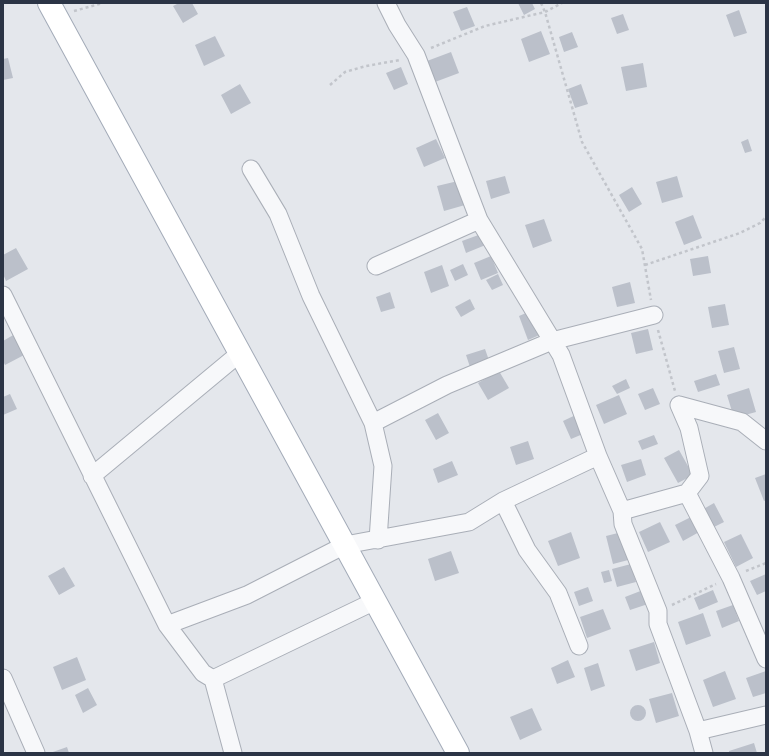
<!DOCTYPE html>
<style>
body{margin:0}
#map{position:relative;width:769px;height:756px;overflow:hidden;background:#e4e7ec;font-family:Roboto,sans-serif}
canvas{display:block}
.frame{position:absolute;inset:0;border:4px solid #2b3445;pointer-events:none}
</style>
<div id="map">
<canvas width="769" height="756"></canvas>
<div class="frame"></div>
</div>
<script>
const ctx = document.querySelector('canvas').getContext('2d');
ctx.lineJoin = 'round';
function fill(path, color) {
  ctx.fillStyle = color;
  ctx.fill(path, 'evenodd');
}
function strokePath(path, color, width, dash) {
  ctx.strokeStyle = color;
  ctx.lineWidth = width;
  ctx.lineCap = dash ? 'butt' : 'round';
  ctx.setLineDash(dash || []);
  ctx.stroke(path);
}
fill(new Path2D(`
 M 179,3 L 192,3 L 198,14 L 183,23 L 173,6 Z
 M 518,3 L 532,3 L 535,9 L 524,15 Z
 M 467,7 L 475,26 L 461,31 L 453,12 Z
 M 739,10 L 747,33 L 734,37 L 726,15 Z
 M 623,14 L 629,30 L 617,34 L 611,18 Z
 M 541,31 L 550,54 L 529,62 L 521,39 Z
 M 572,32 L 578,47 L 564,52 L 559,37 Z
 M 215,36 L 225,56 L 204,66 L 195,45 Z
 M 451,52 L 459,73 L 435,82 L 427,61 Z
 M 8,58 L 13,78 L 3,80 L 3,59 Z
 M 643,63 L 647,87 L 626,91 L 621,67 Z
 M 401,67 L 408,84 L 394,90 L 386,73 Z
 M 240,84 L 251,103 L 231,114 L 221,95 Z
 M 581,84 L 588,104 L 575,108 L 568,89 Z
 M 436,139 L 445,158 L 424,167 L 416,148 Z
 M 748,139 L 752,151 L 745,153 L 741,142 Z
 M 505,176 L 510,193 L 491,199 L 486,181 Z
 M 677,176 L 683,197 L 662,203 L 656,182 Z
 M 458,181 L 465,205 L 444,211 L 437,186 Z
 M 632,187 L 642,204 L 629,212 L 619,195 Z
 M 693,215 L 702,238 L 684,245 L 675,222 Z
 M 544,219 L 552,241 L 533,248 L 525,225 Z
 M 484,233 L 488,244 L 466,253 L 462,241 Z
 M 16,248 L 28,269 L 6,281 L 3,274 L 3,255 Z
 M 491,256 L 498,273 L 481,280 L 474,263 Z
 M 708,256 L 711,273 L 693,276 L 690,259 Z
 M 463,264 L 468,275 L 455,281 L 450,270 Z
 M 442,265 L 449,286 L 431,293 L 424,272 Z
 M 498,274 L 503,285 L 492,290 L 486,280 Z
 M 630,282 L 635,303 L 617,307 L 612,287 Z
 M 390,292 L 395,308 L 381,312 L 376,297 Z
 M 470,299 L 475,309 L 461,317 L 455,307 Z
 M 725,304 L 729,325 L 712,328 L 708,307 Z
 M 533,310 L 542,334 L 528,340 L 519,316 Z
 M 648,329 L 653,350 L 636,354 L 631,333 Z
 M 15,334 L 26,354 L 5,365 L 3,361 L 3,341 Z
 M 734,347 L 740,369 L 724,373 L 718,351 Z
 M 485,349 L 491,366 L 472,373 L 466,355 Z
 M 499,371 L 509,388 L 488,400 L 478,383 Z
 M 716,374 L 720,385 L 698,392 L 694,381 Z
 M 626,379 L 630,388 L 617,394 L 612,386 Z
 M 653,388 L 660,404 L 645,410 L 638,394 Z
 M 749,388 L 756,412 L 734,418 L 727,395 Z
 M 10,394 L 17,409 L 3,415 L 3,397 Z
 M 619,395 L 627,414 L 604,424 L 596,405 Z
 M 582,412 L 590,431 L 571,439 L 563,421 Z
 M 438,413 L 449,433 L 436,440 L 425,420 Z
 M 654,435 L 658,444 L 642,450 L 638,441 Z
 M 528,441 L 534,459 L 516,465 L 510,447 Z
 M 679,450 L 693,475 L 678,483 L 664,458 Z
 M 641,459 L 646,475 L 627,482 L 621,465 Z
 M 452,461 L 458,475 L 438,483 L 433,469 Z
 M 766,474 L 766,500 L 764,501 L 755,478 Z
 M 714,503 L 724,522 L 710,529 L 700,511 Z
 M 693,516 L 701,531 L 683,541 L 675,525 Z
 M 660,522 L 670,542 L 648,552 L 639,532 Z
 M 626,531 L 632,559 L 613,564 L 606,536 Z
 M 571,532 L 580,558 L 558,566 L 548,541 Z
 M 741,534 L 753,558 L 736,567 L 724,542 Z
 M 451,551 L 459,573 L 435,581 L 428,559 Z
 M 631,564 L 636,582 L 617,587 L 612,569 Z
 M 64,567 L 75,586 L 59,595 L 48,576 Z
 M 609,570 L 612,581 L 604,583 L 601,572 Z
 M 766,574 L 766,591 L 757,595 L 750,581 Z
 M 588,587 L 593,601 L 579,606 L 574,592 Z
 M 643,590 L 648,604 L 630,610 L 625,597 Z
 M 713,590 L 718,602 L 699,610 L 694,598 Z
 M 733,605 L 739,621 L 722,628 L 716,611 Z
 M 603,609 L 611,629 L 587,638 L 580,617 Z
 M 703,613 L 711,636 L 686,645 L 678,622 Z
 M 654,642 L 660,663 L 636,671 L 629,650 Z
 M 77,657 L 86,680 L 62,690 L 53,667 Z
 M 568,660 L 575,677 L 557,684 L 551,668 Z
 M 598,663 L 605,686 L 591,691 L 584,668 Z
 M 725,671 L 736,699 L 713,707 L 703,680 Z
 M 766,671 L 766,693 L 753,697 L 746,678 Z
 M 88,688 L 97,705 L 83,713 L 75,695 Z
 M 672,693 L 679,716 L 656,723 L 649,699 Z
 M630 713a8 8 0 1 1 16 0a8 8 0 1 1-16 0Z
 M 532,708 L 542,730 L 520,740 L 510,717 Z
 M 754,743 L 757,753 L 729,753 L 729,751 Z
 M 67,747 L 69,753 L 50,753 Z`), '#bbc0ca');
const street = new Path2D(`
 M 386,3 L 397,25 L 416,55 L 479,220 L 561,355 L 598,456 L 622,511 L 623,524 L 658,611 L 658,624 L 698,731 L 704,753
 M 251,169 L 278,214 L 311,296 L 373,423 L 383,466 L 378,540
 M 376,266 L 479,220
 M 3,295 L 167,625 L 203,673 L 213,679 L 233,753
 M 679,405 L 742,422 L 766,441
 M 373,423 L 447,385 L 552,341 L 654,315
 M 92,476 L 240,353
 M 687,493 L 731,578 L 766,659
 M 503,501 L 527,550 L 558,593 L 579,646
 M 622,511 L 687,493 L 700,476 L 689,428 L 679,405
 M 167,625 L 247,595 L 345,545 L 469,522 L 503,501 L 598,456
 M 3,678 L 36,753
 M 213,679 L 375,601
 M 698,731 L 766,715`);
const primary = new Path2D(`
 M 49,3 L 458,753`);
strokePath(street, '#a9aeb7', 19);
strokePath(primary, '#a3abb8', 24);
strokePath(new Path2D(`
 M 541,3 L 545,12 L 582,142 L 642,249 L 651,300
 M 74,11 L 103,3
 M 431,48 L 485,26 L 545,12 L 562,3
 M 330,85 L 345,72 L 366,66 L 400,60
 M 645,265 L 740,233 L 760,223 L 766,217
 M 658,330 L 675,391
 M 746,571 L 766,563
 M 672,605 L 716,584`), '#c2c5cb', 2.5, [3, 3]);
strokePath(street, '#f7f8fa', 17);
strokePath(primary, '#fff', 22);
</script>
